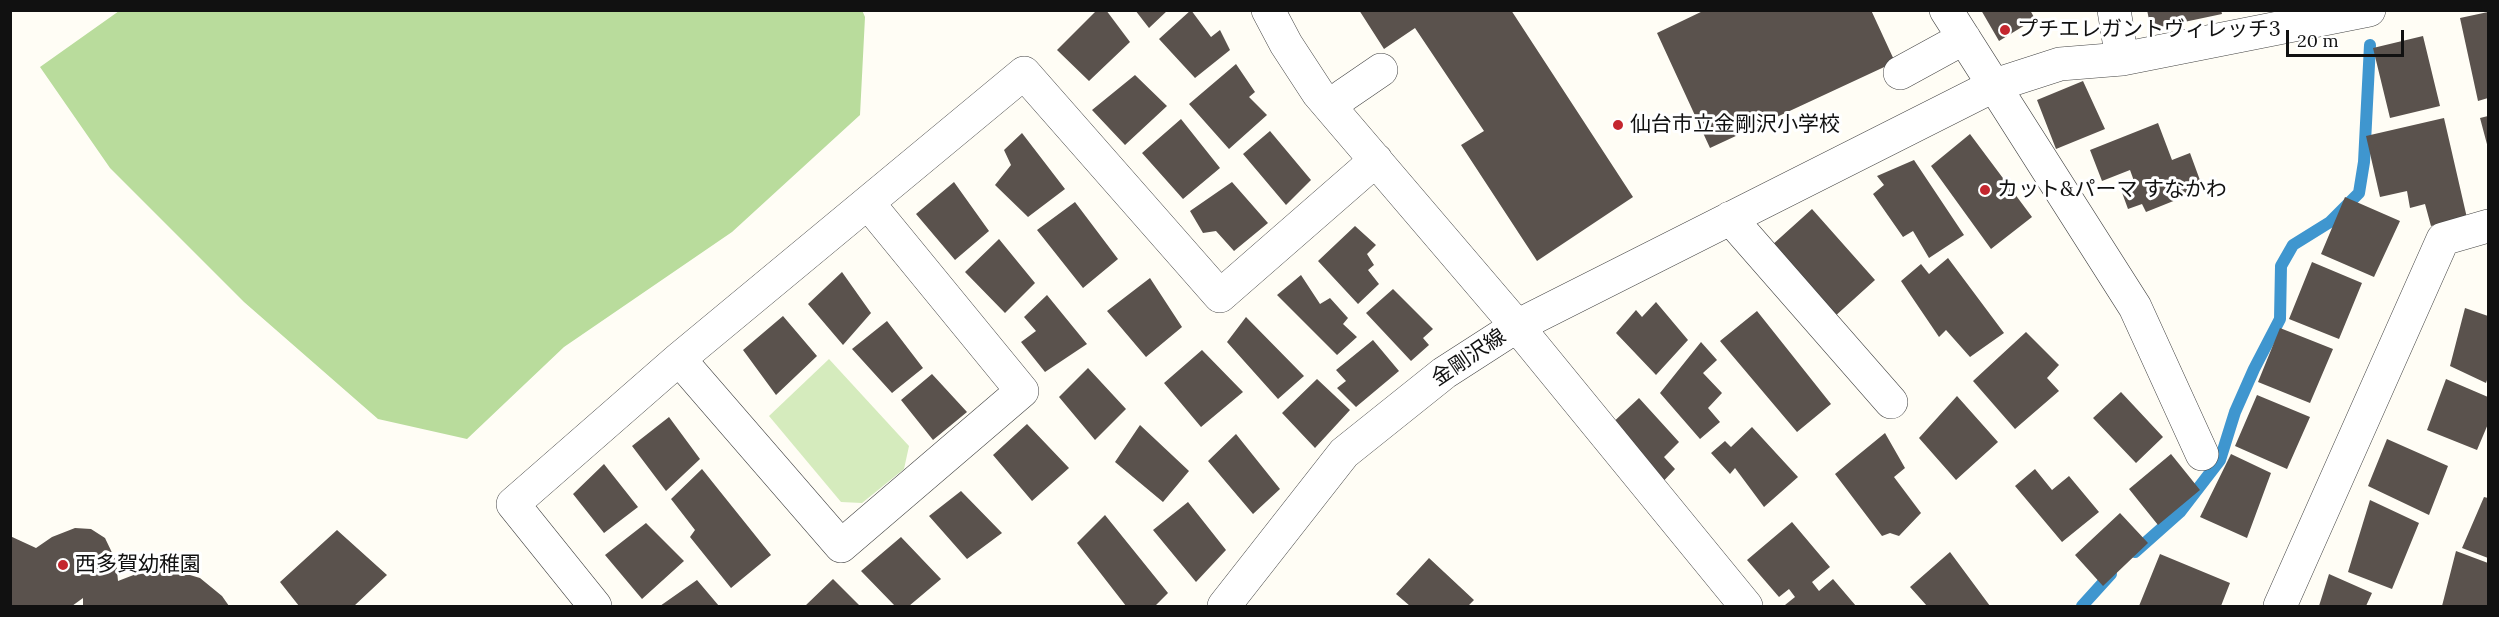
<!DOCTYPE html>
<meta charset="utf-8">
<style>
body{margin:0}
#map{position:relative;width:2499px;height:617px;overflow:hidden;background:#fffdf5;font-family:Lora,serif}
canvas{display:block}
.frame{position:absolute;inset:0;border:12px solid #111;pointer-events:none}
.scale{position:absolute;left:2286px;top:30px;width:118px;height:27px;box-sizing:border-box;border:3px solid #111;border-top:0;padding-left:8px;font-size:18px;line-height:21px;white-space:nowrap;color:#111;-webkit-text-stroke:4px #fff;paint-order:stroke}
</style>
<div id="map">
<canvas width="2499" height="617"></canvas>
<div class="frame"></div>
<div class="scale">20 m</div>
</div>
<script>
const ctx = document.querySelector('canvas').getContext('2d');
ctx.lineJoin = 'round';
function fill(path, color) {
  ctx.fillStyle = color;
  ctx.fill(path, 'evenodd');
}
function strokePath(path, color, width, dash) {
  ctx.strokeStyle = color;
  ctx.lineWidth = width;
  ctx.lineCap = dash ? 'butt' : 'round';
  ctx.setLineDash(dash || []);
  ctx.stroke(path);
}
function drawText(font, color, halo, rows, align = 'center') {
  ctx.font = font + ' Lora,"Noto Sans JP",serif';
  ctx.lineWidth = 6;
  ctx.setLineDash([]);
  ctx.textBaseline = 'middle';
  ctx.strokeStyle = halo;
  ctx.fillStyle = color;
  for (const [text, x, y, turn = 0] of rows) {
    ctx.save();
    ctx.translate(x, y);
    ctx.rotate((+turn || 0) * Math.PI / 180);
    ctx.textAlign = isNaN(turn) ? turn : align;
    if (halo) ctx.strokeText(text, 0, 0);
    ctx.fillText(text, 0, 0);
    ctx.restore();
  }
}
fill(new Path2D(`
 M 829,359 L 909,446 L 904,469 L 862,503 L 841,502 L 769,416 Z`), '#d5ebbd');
fill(new Path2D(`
 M 862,10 L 865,17 L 860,115 L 732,232 L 564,347 L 467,439 L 378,419 L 244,302 L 110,168 L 40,67 L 119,11 Z`), '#b9dc9c');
strokePath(new Path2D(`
 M 2135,552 L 2180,512 L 2220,460 L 2235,412 L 2254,369 L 2280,319 L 2281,266 L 2293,245 L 2330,222 L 2359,193 L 2364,162 L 2370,45
 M 2082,606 L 2111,574`), '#3f96cf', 12);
fill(new Path2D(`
 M 1097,10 L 1106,10 L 1130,42 L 1089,81 L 1057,50 Z
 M 1135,10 L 1168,10 L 1149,28 Z
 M 1191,10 L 1211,37 L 1220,30 L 1230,50 L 1195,78 L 1159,39 Z
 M 1359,10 L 1511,10 L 1633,197 L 1537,261 L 1461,145 L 1484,131 L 1415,28 L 1384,49 Z
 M 1705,10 L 1871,10 L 1895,62 L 1710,148 L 1657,33 Z
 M 1981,10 L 2030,10 L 2035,19 L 1999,41 Z
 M 2147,10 L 2221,10 L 2222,14 L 2151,29 Z
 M 2488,12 L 2488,98 L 2478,101 L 2460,18 Z
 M 2423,36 L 2440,106 L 2390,118 L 2373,48 Z
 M 1236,64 L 1255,92 L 1249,97 L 1267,115 L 1229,149 L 1189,104 Z
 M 1135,75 L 1167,106 L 1125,145 L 1092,110 Z
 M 2083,81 L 2105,129 L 2056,149 L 2037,100 Z
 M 2488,116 L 2488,148 L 2480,118 Z
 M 2444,118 L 2467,218 L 2431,226 L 2425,204 L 2410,208 L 2407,191 L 2380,197 L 2366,136 Z
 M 1181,119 L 1220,168 L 1183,199 L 1142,153 Z
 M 2158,123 L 2172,160 L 2190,153 L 2201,183 L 2188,188 L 2191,194 L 2146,212 L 2142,204 L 2128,209 L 2120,187 L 2134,181 L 2130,170 L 2102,181 L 2090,150 Z
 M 1270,131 L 1311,180 L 1286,205 L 1243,154 Z
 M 1022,133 L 1065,189 L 1028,217 L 995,185 L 1011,165 L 1004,150 Z
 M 1970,134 L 2032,217 L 1991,249 L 1931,166 Z
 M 1914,160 L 1964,235 L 1929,258 L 1913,231 L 1903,237 L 1873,194 L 1884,185 L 1877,176 Z
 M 954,182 L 989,231 L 955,260 L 916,214 Z
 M 1232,182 L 1268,223 L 1234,251 L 1216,231 L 1203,233 L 1190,211 Z
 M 2345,197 L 2400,221 L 2374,277 L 2321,254 Z
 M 1075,202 L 1118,259 L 1083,288 L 1037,230 Z
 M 1812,209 L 1875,280 L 1833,318 L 1771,246 Z
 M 1355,226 L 1376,245 L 1367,254 L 1374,265 L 1368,270 L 1379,284 L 1358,304 L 1318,261 Z
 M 999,239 L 1035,283 L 1005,313 L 965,272 Z
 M 1948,258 L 2004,333 L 1970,357 L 1946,330 L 1939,337 L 1901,281 L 1921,264 L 1929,274 Z
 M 2312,262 L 2362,283 L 2339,339 L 2289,319 Z
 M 842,272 L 871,313 L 843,345 L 808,304 Z
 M 1301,275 L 1320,304 L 1330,298 L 1348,318 L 1343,324 L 1357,337 L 1337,355 L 1277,295 Z
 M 1150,278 L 1182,327 L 1146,357 L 1107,311 Z
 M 1393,289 L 1433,329 L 1423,338 L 1429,345 L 1411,361 L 1366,313 Z
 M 1047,295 L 1087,344 L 1045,372 L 1021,342 L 1036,331 L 1024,317 Z
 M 1656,302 L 1688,340 L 1656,375 L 1616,333 L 1636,310 L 1642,317 Z
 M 2465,308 L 2488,316 L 2488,377 L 2486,383 L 2450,366 Z
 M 1757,311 L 1831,404 L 1797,432 L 1720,341 Z
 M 783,316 L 817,356 L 776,395 L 743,350 Z
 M 1246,317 L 1304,376 L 1278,399 L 1227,342 Z
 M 887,321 L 923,368 L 892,393 L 852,349 Z
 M 2280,328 L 2333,349 L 2310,403 L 2258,382 Z
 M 2026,332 L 2059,365 L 2047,378 L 2059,391 L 2015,429 L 1973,381 Z
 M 1373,340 L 1399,371 L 1356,407 L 1337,388 L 1346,381 L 1336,370 Z
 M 1701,342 L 1717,360 L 1703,373 L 1722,393 L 1708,408 L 1720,422 L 1700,439 L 1660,393 Z
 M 1202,350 L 1243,392 L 1201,427 L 1164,383 Z
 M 1088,368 L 1126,409 L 1095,440 L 1059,397 Z
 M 932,374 L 967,412 L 933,440 L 901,400 Z
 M 1317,379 L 1350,410 L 1315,448 L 1282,413 Z
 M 2446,379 L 2488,397 L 2488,424 L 2477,450 L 2427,430 Z
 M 2121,392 L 2163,437 L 2136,463 L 2093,418 Z
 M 2257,395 L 2310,417 L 2287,469 L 2235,446 Z
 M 1957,396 L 1998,442 L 1956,480 L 1919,438 Z
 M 1639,398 L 1679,442 L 1664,457 L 1675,469 L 1655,490 L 1607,428 Z
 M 669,417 L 700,459 L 666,491 L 632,446 Z
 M 1027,424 L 1069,468 L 1032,501 L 993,455 Z
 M 1140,425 L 1189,471 L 1163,502 L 1115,462 Z
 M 1752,427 L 1798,477 L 1764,507 L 1735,468 L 1730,474 L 1711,453 L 1725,441 L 1731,447 Z
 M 1885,433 L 1905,468 L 1894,477 L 1921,513 L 1899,536 L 1890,533 L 1882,536 L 1835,474 Z
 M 1236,434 L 1280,489 L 1253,514 L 1208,461 Z
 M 2387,439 L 2448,466 L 2429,515 L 2368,486 Z
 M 2171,454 L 2200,490 L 2158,525 L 2129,489 Z
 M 2231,454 L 2271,473 L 2247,538 L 2200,517 Z
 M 604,464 L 638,507 L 604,533 L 573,494 Z
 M 702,469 L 771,555 L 731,588 L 690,537 L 695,530 L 671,499 Z
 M 2035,469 L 2052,490 L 2069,476 L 2099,512 L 2062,542 L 2015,486 Z
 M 961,491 L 1002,533 L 967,559 L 929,516 Z
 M 2484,497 L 2488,498 L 2488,558 L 2462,548 Z
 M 2370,500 L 2419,523 L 2392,589 L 2348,572 Z
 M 1188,502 L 1226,550 L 1196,582 L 1153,530 Z
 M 2120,513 L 2148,543 L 2103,586 L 2075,555 Z
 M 1105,515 L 1168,593 L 1155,606 L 1126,606 L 1077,543 Z
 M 1792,522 L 1830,567 L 1812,582 L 1819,591 L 1833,579 L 1856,606 L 1786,606 L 1785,605 L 1795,597 L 1789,589 L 1779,597 L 1747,560 Z
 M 646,523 L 684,561 L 642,599 L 605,555 Z
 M 75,528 L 91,529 L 105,538 L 116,561 L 118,581 L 144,571 L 173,570 L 200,578 L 222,596 L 229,606 L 83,606 L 83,598 L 72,606 L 10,606 L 10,536 L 36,548 L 52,537 Z
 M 337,530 L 387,575 L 354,606 L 299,606 L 280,582 Z
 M 901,537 L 941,579 L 909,606 L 895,606 L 861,571 Z
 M 2456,551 L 2488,563 L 2488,606 L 2442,606 Z
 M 1950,552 L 1990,606 L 1927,606 L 1910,587 Z
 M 2160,554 L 2230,583 L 2221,606 L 2139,606 Z
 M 1429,558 L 1474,600 L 1468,606 L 1410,606 L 1396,594 Z
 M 2329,574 L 2372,593 L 2366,606 L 2319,606 Z
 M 833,579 L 860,606 L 805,606 Z
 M 697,580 L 719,606 L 660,606 Z`), '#5a524d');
const minor = new Path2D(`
 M 1946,10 L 2135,307 L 2202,454
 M 2114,10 L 2122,59
 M 1900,73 L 1964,38
 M 1331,108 L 1343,96 L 1381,70
 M 1730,218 L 1891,402
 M 679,359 L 841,546 L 1022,391 L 868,203
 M 595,606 L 513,504 L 679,359 L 1024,73 L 1220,296 L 1376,160
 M 1224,606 L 1344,453 L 1444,373 L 1517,326 L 1318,93 L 1286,44 L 1268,10
 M 1746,606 L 1517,326 L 1995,85 L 2060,64 L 2122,59 L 2369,10
 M 2280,606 L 2443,239 L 2488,226`);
strokePath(minor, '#444', 34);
strokePath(minor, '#fff', 33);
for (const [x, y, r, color] of [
 [2005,30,6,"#c4262e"],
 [1618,125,6,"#c4262e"],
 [1985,190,6,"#c4262e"],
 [63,565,6,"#c4262e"]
]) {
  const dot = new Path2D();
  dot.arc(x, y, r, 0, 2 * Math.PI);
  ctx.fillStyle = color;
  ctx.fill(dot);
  strokePath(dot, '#fff', 2);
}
drawText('21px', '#111', '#fff', [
 ["プチエレガントヴィレッチ3",2017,30],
 ["仙台市立金剛沢小学校",1630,125],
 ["カット&パーマ すなかわ",1997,190],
 ["西多賀幼稚園",75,565]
], 'left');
drawText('21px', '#111', '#fff', [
 ["金剛沢線",1469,358,-34]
]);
</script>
